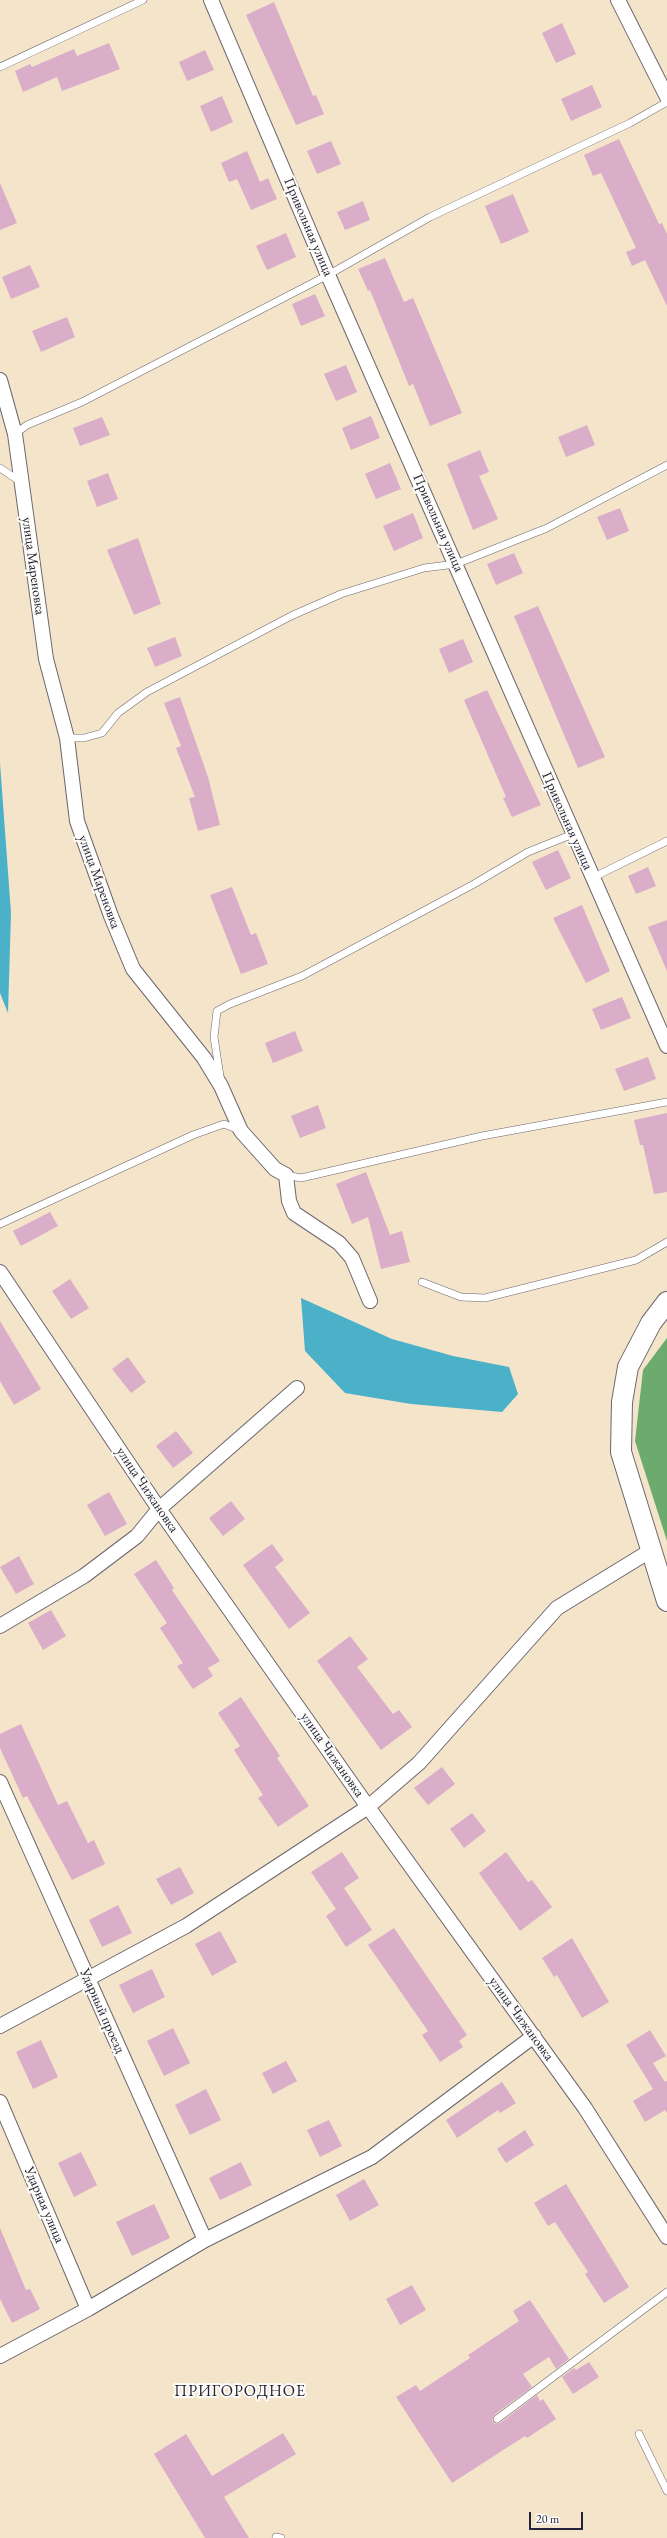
<!DOCTYPE html>
<meta charset="utf-8">
<style>
body{margin:0}
#map{position:relative;width:667px;height:2538px;overflow:hidden;background:#f4e4ca;font-family:"EB Garamond",serif}
canvas{display:block}
.scale{position:absolute;left:529px;top:2512px;width:54px;height:18px;box-sizing:border-box;border:2px solid #22223b;border-top:0;padding-left:5px;font-size:12px;line-height:14px;white-space:nowrap;color:#22223b;-webkit-text-stroke:3px #fdfcf7;paint-order:stroke}
</style>
<div id="map">
<canvas width="667" height="2538"></canvas>
<div class="scale">20 m</div>
</div>
<script>
const ctx = document.querySelector('canvas').getContext('2d');
ctx.lineJoin = 'round';
function fill(path, color) {
  ctx.fillStyle = color;
  ctx.fill(path, 'evenodd');
}
function strokePath(path, color, width, dash) {
  ctx.strokeStyle = color;
  ctx.lineWidth = width;
  ctx.lineCap = dash ? 'butt' : 'round';
  ctx.setLineDash(dash || []);
  ctx.stroke(path);
}
function drawText(font, color, halo, rows, align = 'center') {
  ctx.font = font + ' "EB Garamond",serif';
  ctx.lineWidth = 4;
  ctx.setLineDash([]);
  ctx.textBaseline = 'middle';
  ctx.strokeStyle = halo;
  ctx.fillStyle = color;
  for (const [text, x, y, turn = 0] of rows) {
    ctx.save();
    ctx.translate(x, y);
    ctx.rotate((+turn || 0) * Math.PI / 180);
    ctx.textAlign = isNaN(turn) ? turn : align;
    if (halo) ctx.strokeText(text, 0, 0);
    ctx.fillText(text, 0, 0);
    ctx.restore();
  }
}
fill(new Path2D(`
 M 667,1338 L 667,1541 L 635,1441 L 643,1370 Z`), '#6cab6d');
fill(new Path2D(`
 M 0,763 L 11,913 L 8,1013 L 0,993 Z
 M 301,1298 L 392,1339 L 453,1356 L 509,1367 L 518,1394 L 502,1412 L 411,1404 L 345,1393 L 305,1351 Z`), '#4ab1c9');
fill(new Path2D(`
 M 274,2 L 313,96 L 316,95 L 324,114 L 296,125 L 246,15 Z
 M 562,23 L 576,54 L 556,63 L 542,33 Z
 M 109,43 L 120,69 L 62,91 L 57,77 L 23,92 L 15,71 L 30,64 L 32,67 L 74,49 L 77,56 Z
 M 205,50 L 214,70 L 187,81 L 179,62 Z
 M 592,85 L 602,107 L 571,121 L 561,99 Z
 M 222,96 L 233,122 L 211,132 L 200,106 Z
 M 619,139 L 659,224 L 662,223 L 667,234 L 667,306 L 645,260 L 632,266 L 626,252 L 636,248 L 601,173 L 593,176 L 584,155 Z
 M 331,141 L 341,164 L 317,174 L 307,151 Z
 M 247,151 L 260,182 L 268,178 L 277,199 L 251,210 L 237,179 L 229,182 L 221,163 Z
 M 0,183 L 17,223 L 0,230 Z
 M 513,194 L 529,232 L 501,244 L 485,206 Z
 M 363,201 L 370,220 L 345,230 L 337,212 Z
 M 286,233 L 296,257 L 267,270 L 256,246 Z
 M 385,258 L 404,302 L 413,298 L 462,413 L 430,426 L 413,384 L 409,386 L 370,290 L 368,291 L 358,269 Z
 M 30,265 L 40,287 L 11,299 L 2,277 Z
 M 315,294 L 325,316 L 301,326 L 292,304 Z
 M 67,317 L 75,337 L 41,352 L 32,331 Z
 M 346,365 L 357,392 L 336,401 L 324,374 Z
 M 371,416 L 380,438 L 351,450 L 342,428 Z
 M 102,417 L 110,435 L 80,446 L 73,428 Z
 M 587,425 L 595,445 L 566,457 L 558,437 Z
 M 480,450 L 489,472 L 479,476 L 498,519 L 473,530 L 447,464 Z
 M 390,463 L 401,489 L 376,499 L 365,474 Z
 M 108,473 L 118,499 L 97,507 L 87,481 Z
 M 620,508 L 629,531 L 607,540 L 597,517 Z
 M 413,513 L 423,538 L 394,551 L 383,526 Z
 M 138,538 L 161,604 L 134,615 L 107,550 Z
 M 514,553 L 523,573 L 496,585 L 487,564 Z
 M 538,606 L 605,757 L 578,768 L 514,616 Z
 M 175,637 L 182,656 L 155,667 L 147,648 Z
 M 463,639 L 473,662 L 449,673 L 439,649 Z
 M 487,690 L 541,805 L 512,817 L 503,798 L 506,797 L 464,700 Z
 M 180,697 L 208,777 L 220,825 L 198,831 L 189,798 L 195,797 L 176,748 L 181,746 L 164,703 Z
 M 558,850 L 571,878 L 546,890 L 532,862 Z
 M 648,867 L 656,886 L 636,894 L 628,876 Z
 M 232,887 L 251,935 L 256,933 L 268,964 L 241,974 L 210,895 Z
 M 582,905 L 610,971 L 586,983 L 553,918 Z
 M 667,920 L 667,971 L 648,927 Z
 M 622,997 L 631,1018 L 601,1030 L 592,1009 Z
 M 295,1031 L 303,1051 L 273,1063 L 265,1043 Z
 M 648,1057 L 656,1079 L 624,1091 L 615,1069 Z
 M 318,1105 L 326,1128 L 300,1138 L 291,1116 Z
 M 667,1113 L 667,1192 L 654,1194 L 643,1145 L 640,1145 L 634,1120 Z
 M 366,1172 L 390,1235 L 402,1231 L 410,1262 L 381,1269 L 368,1217 L 352,1224 L 336,1184 Z
 M 50,1212 L 58,1226 L 21,1246 L 13,1231 Z
 M 70,1279 L 89,1308 L 71,1319 L 52,1291 Z
 M 0,1321 L 41,1389 L 14,1405 L 0,1381 Z
 M 128,1357 L 146,1382 L 131,1393 L 112,1369 Z
 M 176,1431 L 193,1453 L 173,1468 L 156,1446 Z
 M 109,1492 L 127,1524 L 105,1536 L 87,1505 Z
 M 231,1501 L 245,1519 L 223,1536 L 209,1518 Z
 M 272,1544 L 284,1560 L 275,1567 L 310,1613 L 289,1629 L 243,1565 Z
 M 19,1556 L 34,1584 L 16,1594 L 0,1567 Z
 M 156,1560 L 174,1588 L 172,1590 L 220,1661 L 208,1668 L 213,1676 L 193,1689 L 177,1666 L 183,1663 L 160,1628 L 167,1623 L 134,1574 Z
 M 51,1610 L 66,1636 L 43,1650 L 28,1623 Z
 M 350,1636 L 368,1659 L 357,1667 L 393,1714 L 399,1710 L 412,1727 L 381,1750 L 317,1661 Z
 M 241,1697 L 280,1756 L 277,1758 L 309,1806 L 278,1827 L 258,1798 L 263,1795 L 234,1750 L 240,1746 L 218,1713 Z
 M 21,1724 L 58,1805 L 67,1801 L 88,1843 L 94,1840 L 105,1864 L 72,1880 L 27,1796 L 23,1798 L 0,1748 L 0,1734 Z
 M 442,1767 L 455,1784 L 428,1805 L 414,1788 Z
 M 472,1813 L 486,1831 L 464,1848 L 450,1829 Z
 M 342,1852 L 359,1878 L 344,1888 L 372,1930 L 346,1947 L 326,1916 L 336,1909 L 311,1872 Z
 M 506,1852 L 528,1882 L 532,1880 L 552,1907 L 520,1931 L 479,1873 Z
 M 180,1867 L 194,1893 L 171,1905 L 156,1879 Z
 M 118,1905 L 132,1933 L 102,1947 L 89,1920 Z
 M 394,1928 L 467,2035 L 459,2041 L 463,2047 L 440,2062 L 422,2035 L 428,2031 L 368,1945 Z
 M 220,1931 L 237,1962 L 212,1976 L 195,1944 Z
 M 572,1938 L 609,2002 L 582,2018 L 557,1975 L 554,1977 L 542,1958 Z
 M 152,1969 L 165,1997 L 133,2013 L 119,1985 Z
 M 173,2028 L 190,2063 L 164,2076 L 147,2041 Z
 M 650,2030 L 666,2056 L 653,2063 L 665,2082 L 667,2081 L 667,2113 L 665,2110 L 645,2122 L 633,2101 L 653,2089 L 626,2045 Z
 M 41,2040 L 58,2077 L 33,2089 L 16,2052 Z
 M 286,2061 L 297,2081 L 273,2094 L 262,2073 Z
 M 502,2082 L 516,2103 L 500,2113 L 498,2110 L 457,2138 L 446,2120 Z
 M 206,2089 L 221,2120 L 190,2135 L 175,2105 Z
 M 329,2120 L 342,2146 L 320,2157 L 307,2130 Z
 M 525,2130 L 534,2145 L 506,2163 L 497,2149 Z
 M 81,2152 L 97,2185 L 74,2197 L 58,2163 Z
 M 241,2162 L 252,2185 L 220,2200 L 209,2178 Z
 M 364,2179 L 379,2205 L 350,2221 L 336,2195 Z
 M 566,2184 L 629,2287 L 604,2303 L 585,2274 L 588,2272 L 555,2222 L 548,2226 L 534,2203 Z
 M 154,2204 L 170,2238 L 132,2256 L 116,2222 Z
 M 0,2228 L 26,2290 L 30,2289 L 40,2309 L 12,2323 L 0,2299 Z
 M 412,2285 L 426,2310 L 400,2325 L 386,2299 Z
 M 530,2300 L 569,2359 L 556,2369 L 549,2357 L 523,2374 L 532,2387 L 494,2415 L 492,2420 L 495,2424 L 500,2423 L 537,2395 L 540,2401 L 543,2399 L 556,2419 L 527,2438 L 525,2436 L 452,2483 L 396,2397 L 416,2385 L 420,2391 L 470,2358 L 468,2355 L 519,2321 L 513,2311 Z
 M 589,2362 L 599,2377 L 573,2394 L 562,2377 L 574,2368 L 576,2370 Z
 M 283,2433 L 296,2454 L 224,2497 L 249,2538 L 205,2538 L 154,2454 L 186,2434 L 212,2476 Z`), '#daaec8');
const lane = new Path2D(`
 M 0,67 L 143,0
 M 15,434 L 27,425 L 82,402 L 328,275 L 430,217 L 630,123 L 667,102
 M 0,468 L 21,482
 M 67,738 L 84,738 L 102,733 L 118,713 L 147,692 L 291,616 L 341,594 L 424,568 L 456,564 L 547,528 L 667,465
 M 592,878 L 667,841
 M 220,1076 L 214,1037 L 217,1011 L 230,1004 L 302,976 L 474,884 L 528,852 L 573,834
 M 286,1175 L 301,1178 L 482,1136 L 667,1102
 M 0,1224 L 193,1135 L 224,1124 L 239,1130
 M 422,1282 L 461,1297 L 485,1298 L 636,1260 L 667,1242
 M 497,2419 L 667,2292
 M 639,2434 L 667,2491
 M 276,2537 L 281,2538`);
const street = new Path2D(`
 M 211,0 L 328,275 L 667,1046
 M 618,0 L 667,97
 M 0,380 L 15,434 L 46,659 L 67,738 L 77,821 L 111,916 L 133,969 L 204,1058 L 221,1086 L 241,1131 L 275,1169 L 286,1175 L 289,1201 L 294,1213 L 339,1243 L 352,1258 L 370,1301
 M 0,1272 L 159,1509 L 368,1807 L 585,2108 L 667,2237
 M 0,1626 L 84,1576 L 137,1536 L 159,1509 L 297,1388
 M 0,1782 L 205,2240
 M 0,2026 L 186,1926 L 368,1807 L 419,1763 L 557,1608 L 650,1551
 M 0,2102 L 88,2309
 M 0,2356 L 88,2309 L 205,2240 L 372,2157 L 534,2036`);
const secondary = new Path2D(`
 M 667,1302 L 651,1323 L 628,1367 L 622,1402 L 621,1452 L 667,1601`);
strokePath(lane, '#6c666d', 8);
strokePath(street, '#6c666d', 16);
strokePath(secondary, '#6c666d', 22);
strokePath(lane, '#fff', 7);
strokePath(street, '#fff', 14);
strokePath(secondary, '#fff', 20);
drawText('14px', '#22223b', '#fdfcf7', [
 ["Привольная улица",308,227,67],
 ["Привольная улица",438,523,66],
 ["улица Мареновка",33,566,82],
 ["Привольная улица",567,821,66],
 ["улица Мареновка",99,882,70],
 ["улица Чижановка",147,1490,56],
 ["улица Чижановка",332,1755,55],
 ["Ударный проезд",102,2011,66],
 ["улица Чижановка",521,2019,54],
 ["Ударная улица",44,2205,67]
]);
ctx.letterSpacing = '1px';
drawText('16px', '#22223b', '#fdfcf7', [
 ["ПРИГОРОДНОЕ",240,2392]
]);
ctx.letterSpacing = '0px';
</script>
